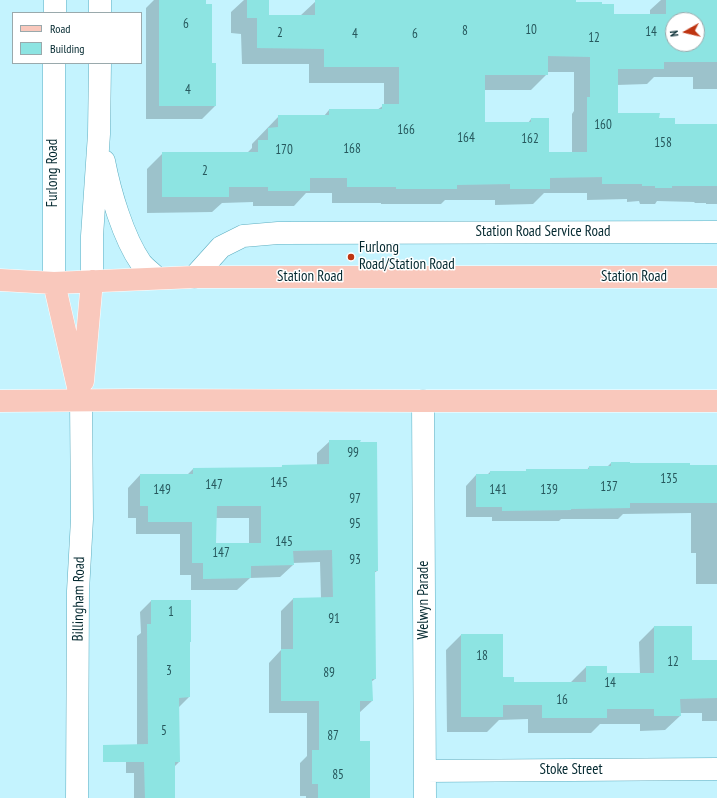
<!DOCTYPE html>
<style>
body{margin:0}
#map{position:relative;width:717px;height:798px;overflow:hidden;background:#c4f3fe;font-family:"PT Sans Narrow",sans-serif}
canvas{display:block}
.legend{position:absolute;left:12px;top:12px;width:130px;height:52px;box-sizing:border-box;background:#fff;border:1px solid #9aa9ac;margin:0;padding:5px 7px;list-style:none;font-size:12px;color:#03282f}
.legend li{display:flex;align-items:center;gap:8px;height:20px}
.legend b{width:20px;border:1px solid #9aa9ac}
.north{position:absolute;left:665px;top:12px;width:40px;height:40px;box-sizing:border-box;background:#fff;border:1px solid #9aa9ac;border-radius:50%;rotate:262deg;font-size:11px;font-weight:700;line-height:16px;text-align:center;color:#03282f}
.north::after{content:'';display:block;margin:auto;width:14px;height:18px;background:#be3411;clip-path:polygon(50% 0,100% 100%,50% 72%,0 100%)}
</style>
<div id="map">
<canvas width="717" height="798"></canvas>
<ul class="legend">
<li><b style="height:5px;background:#f9c8bc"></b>Road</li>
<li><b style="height:11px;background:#8de4e2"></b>Building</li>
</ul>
<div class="north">N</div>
</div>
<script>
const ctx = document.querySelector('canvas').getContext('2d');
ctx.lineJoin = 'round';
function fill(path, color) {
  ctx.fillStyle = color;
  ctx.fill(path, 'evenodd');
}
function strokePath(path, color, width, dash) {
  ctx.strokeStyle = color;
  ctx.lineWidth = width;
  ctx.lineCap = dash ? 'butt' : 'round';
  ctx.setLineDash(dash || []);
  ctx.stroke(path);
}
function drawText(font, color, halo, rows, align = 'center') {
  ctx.font = font + ' "PT Sans Narrow",sans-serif';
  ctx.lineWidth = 3;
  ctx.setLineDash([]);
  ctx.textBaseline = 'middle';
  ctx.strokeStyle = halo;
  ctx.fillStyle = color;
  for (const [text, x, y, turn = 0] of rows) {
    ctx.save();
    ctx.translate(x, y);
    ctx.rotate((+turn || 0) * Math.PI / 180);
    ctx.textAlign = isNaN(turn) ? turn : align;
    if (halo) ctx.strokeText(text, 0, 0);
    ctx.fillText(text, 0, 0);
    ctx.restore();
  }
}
fill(new Path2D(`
 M 154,0 L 205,0 L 215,106 L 202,119 L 146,119 L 146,8 Z
 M 244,0 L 268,0 L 268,16 L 300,16 L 316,1 L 575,0 L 575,3 L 613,15 L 650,15 L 650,10 L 661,0 L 717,0 L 717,89 L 693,89 L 693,77 L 654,77 L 647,84 L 617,85 L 617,114 L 658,119 L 674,125 L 717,125 L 717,204 L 706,204 L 706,203 L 695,203 L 694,202 L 657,201 L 655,204 L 640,204 L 639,201 L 627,202 L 627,199 L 587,200 L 587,193 L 544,193 L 533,204 L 495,205 L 495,200 L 445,200 L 441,204 L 381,204 L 381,203 L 332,203 L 332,193 L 306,193 L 294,206 L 253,206 L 253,202 L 222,203 L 212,212 L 147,213 L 147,169 L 163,153 L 247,153 L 252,148 L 252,144 L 279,116 L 324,116 L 329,110 L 377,110 L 384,105 L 384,83 L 309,83 L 309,64 L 242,64 L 241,34 L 231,33 L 231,12 ZM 673,20 L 697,20 L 697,44 L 673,44 ZM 547,72 L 574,72 L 574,111 L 572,114 L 572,153 L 548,153 L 531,119 L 528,123 L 484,123 L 484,90 L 531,90 L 547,74 Z
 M 330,441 L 377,571 L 374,573 L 375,679 L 371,682 L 372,701 L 359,713 L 359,742 L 369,798 L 306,798 L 306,796 L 300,796 L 300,763 L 307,756 L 307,713 L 269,713 L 269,663 L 281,650 L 281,611 L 293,599 L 321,598 L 320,562 L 293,563 L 293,565 L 280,577 L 250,578 L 237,590 L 191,590 L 191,575 L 180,575 L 180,534 L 136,534 L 136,518 L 128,518 L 128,488 L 140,475 L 187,475 L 193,469 L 280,468 L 283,466 L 317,465 L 317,453 ZM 216,518 L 249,518 L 249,544 L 215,544 Z
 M 611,463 L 689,466 L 717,466 L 717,584 L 696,584 L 696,553 L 691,553 L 691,513 L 623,514 L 618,519 L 561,519 L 559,521 L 492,521 L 492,517 L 466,517 L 466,486 L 476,475 L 487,475 L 490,472 L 525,472 L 527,470 L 587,470 L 589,467 L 607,467 Z
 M 151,601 L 189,643 L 189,697 L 178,708 L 179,762 L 174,767 L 174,798 L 134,798 L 134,773 L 126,773 L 126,756 L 137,745 L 137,636 L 141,633 L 140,612 Z
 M 654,627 L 691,661 L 717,661 L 717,721 L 702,721 L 702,713 L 680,713 L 680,716 L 665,730 L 640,731 L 640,724 L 600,724 L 591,733 L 528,733 L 528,719 L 499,720 L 487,732 L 447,732 L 446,650 L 461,635 L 502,678 L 513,683 L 571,682 L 586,667 L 606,674 L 640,674 L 639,642 Z`), '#0003');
fill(new Path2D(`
 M 159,0 L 206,0 L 206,4 L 212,4 L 212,63 L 216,63 L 216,106 L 159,106 Z
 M 247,0 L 269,0 L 269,15 L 315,15 L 315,0 L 576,0 L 576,2 L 602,2 L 602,4 L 614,4 L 614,14 L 666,14 L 666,0 L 717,0 L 717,62 L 664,62 L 664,69 L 618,69 L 618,113 L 660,113 L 659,118 L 675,118 L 675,124 L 717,124 L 717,186 L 672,186 L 672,188 L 655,188 L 655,186 L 642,186 L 642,184 L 602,184 L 602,177 L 550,178 L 550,189 L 510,189 L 510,184 L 457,185 L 457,189 L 396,189 L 396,187 L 347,187 L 347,178 L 310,178 L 310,191 L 268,191 L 268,187 L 229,187 L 229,197 L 162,197 L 162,152 L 258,152 L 258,140 L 268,140 L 268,128 L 278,127 L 278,115 L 329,115 L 329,109 L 382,109 L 382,104 L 399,104 L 399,67 L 324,67 L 324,49 L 257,48 L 257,18 L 247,18 ZM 673,20 L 697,20 L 697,44 L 673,44 ZM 548,56 L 590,57 L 590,97 L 587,97 L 587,152 L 549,152 L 549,118 L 531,118 L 531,122 L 485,122 L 485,75 L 548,75 Z
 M 329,440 L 361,440 L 360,442 L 377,442 L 378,571 L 375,571 L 376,679 L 372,679 L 373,701 L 360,701 L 360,741 L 370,741 L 370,798 L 318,798 L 318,784 L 312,784 L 312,750 L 319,750 L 319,701 L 281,701 L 281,649 L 293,649 L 293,598 L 333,597 L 332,550 L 293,551 L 294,565 L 251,566 L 251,578 L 203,579 L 203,563 L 192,563 L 192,522 L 148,522 L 148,506 L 140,506 L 140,474 L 193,474 L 193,468 L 282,467 L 282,465 L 329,464 ZM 217,506 L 261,506 L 261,543 L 216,543 Z
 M 611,462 L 630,462 L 630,463 L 690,463 L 690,465 L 717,465 L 717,503 L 630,503 L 630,508 L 571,509 L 571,510 L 502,511 L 502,507 L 476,507 L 476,474 L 490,474 L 490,471 L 526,471 L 526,469 L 589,469 L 589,466 L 611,466 Z
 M 151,600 L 191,600 L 191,642 L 190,642 L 190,697 L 179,698 L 180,762 L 175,762 L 175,798 L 145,798 L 144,762 L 103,762 L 103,745 L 148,744 L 147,624 L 151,624 Z
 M 654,626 L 692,626 L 692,660 L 717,660 L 717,698 L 680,699 L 681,716 L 654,716 L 654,709 L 607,709 L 607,718 L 542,718 L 542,705 L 503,705 L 503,717 L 461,717 L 461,634 L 503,634 L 503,677 L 514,677 L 514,682 L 586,682 L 586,666 L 607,666 L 607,673 L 654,673 Z`), '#8de4e2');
const street = new Path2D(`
 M 194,277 L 221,247 L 243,236 L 278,233 L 717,232
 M 423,401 L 425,798
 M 425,771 L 717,769`);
const secondary = new Path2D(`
 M 55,13 L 55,0
 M 100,13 L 100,0
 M 104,161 C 110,192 123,237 141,263 C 145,268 152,273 157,278
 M 92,281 L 92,236 L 99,134 L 100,63
 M 54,283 L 54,63
 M 77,798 L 78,591 L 82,519 L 81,400`);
const primary = new Path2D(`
 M 0,280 L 54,283 L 194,277 L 717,277
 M 54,283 L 81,400
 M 83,381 L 92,281
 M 0,401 L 129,400 L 423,401 L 717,401`);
strokePath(street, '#5daec1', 23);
strokePath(secondary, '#5daec1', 23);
strokePath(primary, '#fff', 23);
strokePath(street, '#fff', 22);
strokePath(secondary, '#fff', 22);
strokePath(primary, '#f9c8bc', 22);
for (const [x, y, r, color] of [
 [351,257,4,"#be3411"]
]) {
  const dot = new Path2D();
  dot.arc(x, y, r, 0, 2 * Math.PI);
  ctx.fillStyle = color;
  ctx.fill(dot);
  strokePath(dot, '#fff', 1.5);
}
drawText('13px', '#26575c', null, [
 ["6",186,24],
 ["10",531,30],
 ["8",465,31],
 ["14",651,32],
 ["2",280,33],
 ["4",355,34],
 ["6",415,34],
 ["12",594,38],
 ["4",188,90],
 ["160",603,125],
 ["166",406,130],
 ["164",466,138],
 ["162",530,139],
 ["158",663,143],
 ["168",352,149],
 ["170",284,150],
 ["2",205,171],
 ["99",353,453],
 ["135",669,479],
 ["145",279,483],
 ["147",214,485],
 ["137",609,487],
 ["149",162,490],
 ["141",498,490],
 ["139",549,490],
 ["97",355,499],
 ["95",355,524],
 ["145",284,542],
 ["147",221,553],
 ["93",355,560],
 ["1",171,612],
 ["91",334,619],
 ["18",482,656],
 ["12",673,662],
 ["3",169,671],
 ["89",329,673],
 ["14",610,683],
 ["16",562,700],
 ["5",164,731],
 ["87",333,736],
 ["85",338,775]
]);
drawText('15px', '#03282f', '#fff', [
 ["Furlong Road",53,173,-90],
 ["Station Road Service Road",543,232],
 ["Station Road",310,277],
 ["Station Road",634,277],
 ["Billingham Road",79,599,-89],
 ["Welwyn Parade",424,600,-90],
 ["Stoke Street",571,770]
]);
drawText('15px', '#03282f', '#fff', [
 ["Furlong",359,248],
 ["Road/Station Road",359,265]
], 'left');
</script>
